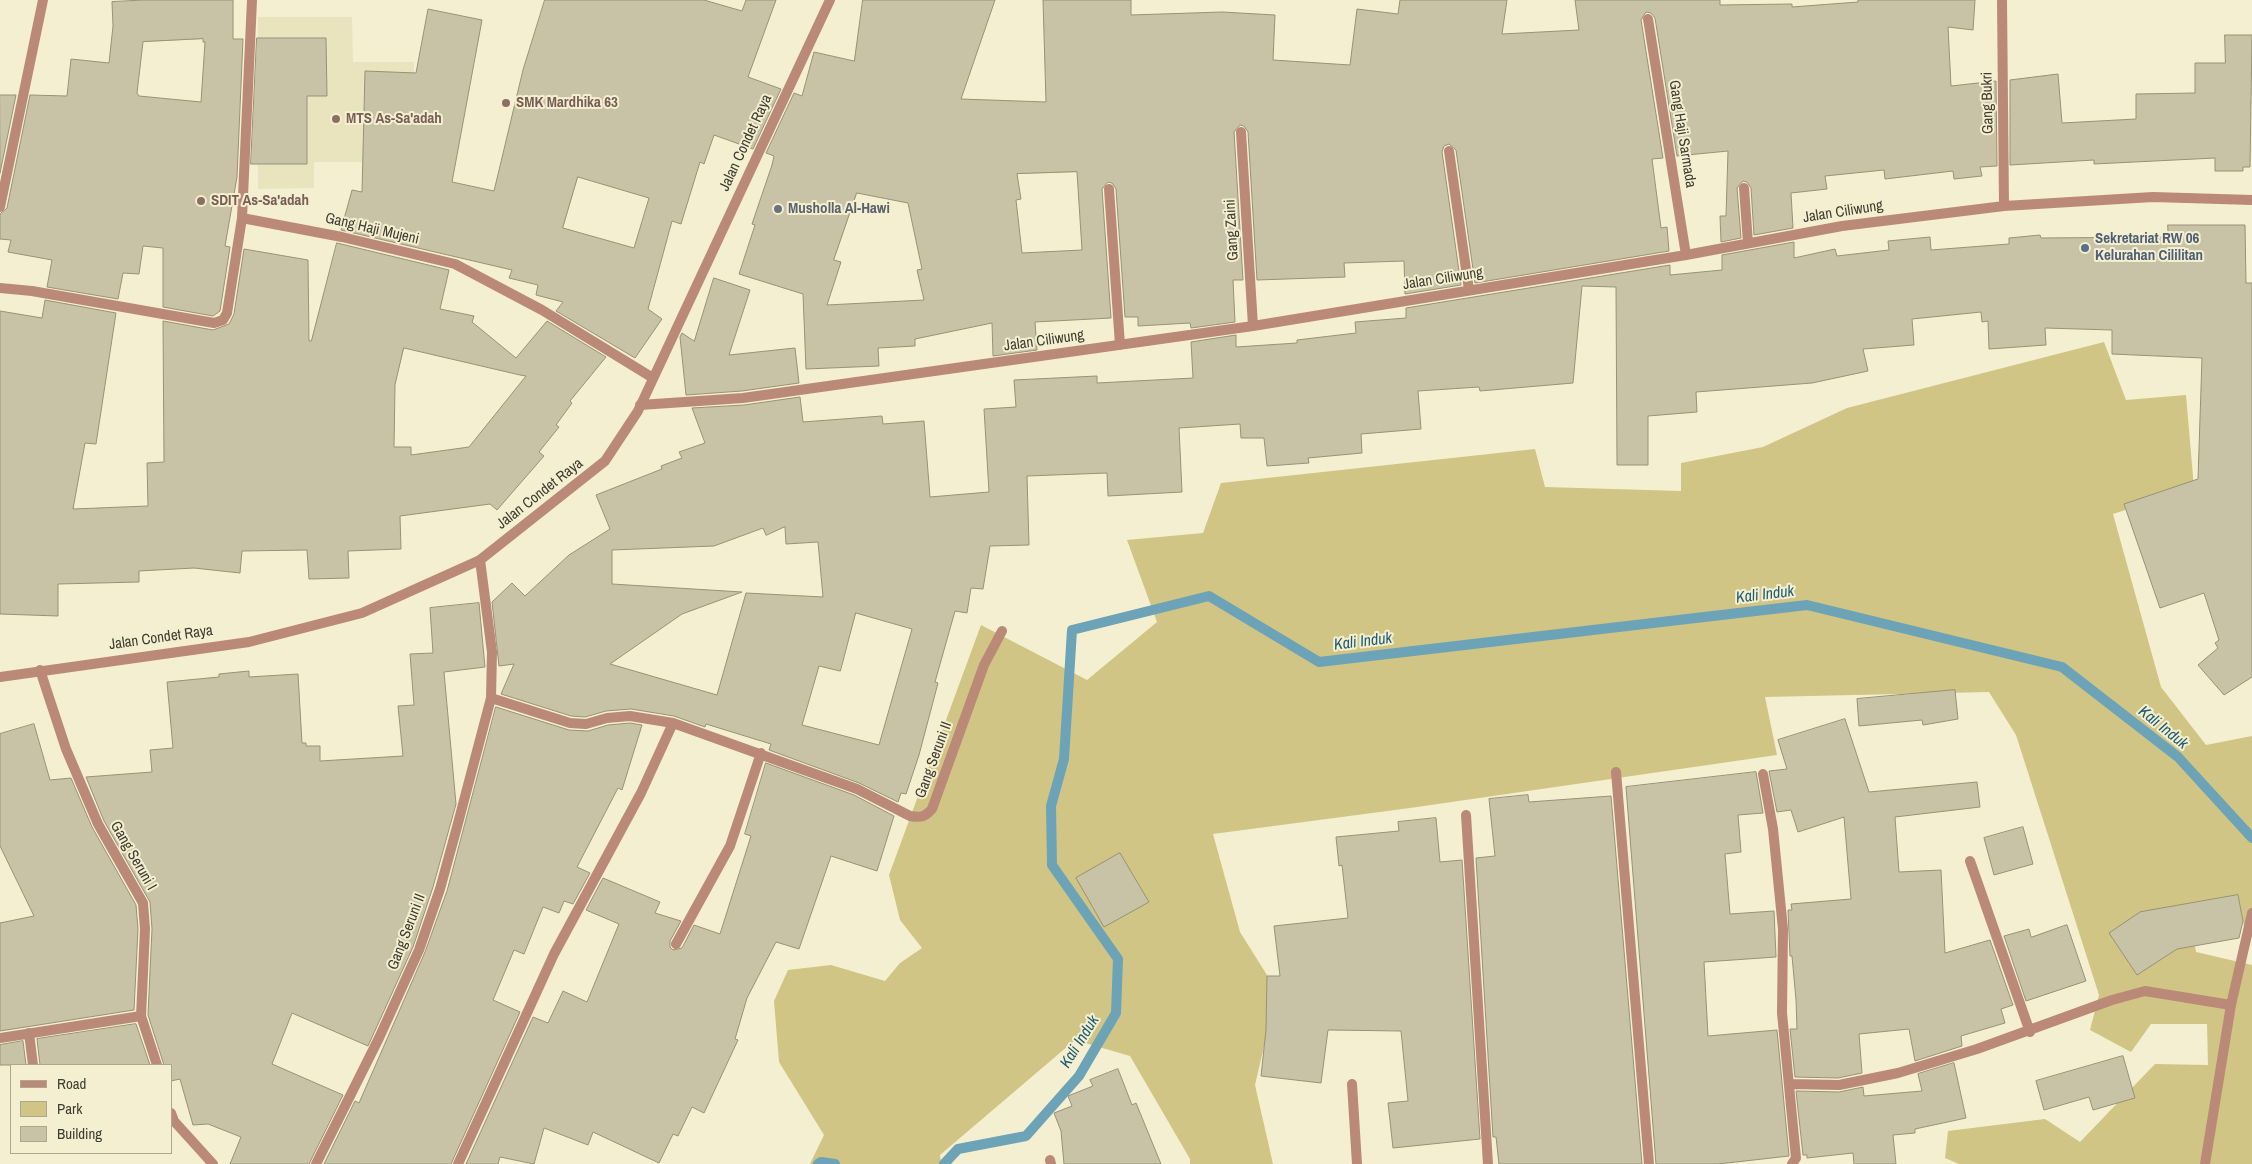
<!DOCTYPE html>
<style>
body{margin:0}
#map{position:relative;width:2252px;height:1164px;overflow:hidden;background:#f4efd0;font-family:"Archivo Narrow",sans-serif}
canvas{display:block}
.legend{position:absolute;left:10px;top:1064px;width:162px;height:90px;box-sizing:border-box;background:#f4efd0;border:1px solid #aca890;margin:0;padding:6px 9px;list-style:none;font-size:15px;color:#3f3d31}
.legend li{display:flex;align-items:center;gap:10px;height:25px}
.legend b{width:25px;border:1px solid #aca890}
</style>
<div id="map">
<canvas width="2252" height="1164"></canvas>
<ul class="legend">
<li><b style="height:6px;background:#bb8977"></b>Road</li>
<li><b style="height:14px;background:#d0c584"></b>Park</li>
<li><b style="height:14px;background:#c8c3a6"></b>Building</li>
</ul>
</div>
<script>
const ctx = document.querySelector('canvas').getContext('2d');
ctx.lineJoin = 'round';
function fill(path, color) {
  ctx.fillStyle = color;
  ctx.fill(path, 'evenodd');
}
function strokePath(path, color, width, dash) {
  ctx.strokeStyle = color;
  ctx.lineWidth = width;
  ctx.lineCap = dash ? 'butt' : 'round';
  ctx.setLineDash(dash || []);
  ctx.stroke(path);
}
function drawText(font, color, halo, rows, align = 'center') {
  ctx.font = font + ' "Archivo Narrow",sans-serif';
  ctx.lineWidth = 4;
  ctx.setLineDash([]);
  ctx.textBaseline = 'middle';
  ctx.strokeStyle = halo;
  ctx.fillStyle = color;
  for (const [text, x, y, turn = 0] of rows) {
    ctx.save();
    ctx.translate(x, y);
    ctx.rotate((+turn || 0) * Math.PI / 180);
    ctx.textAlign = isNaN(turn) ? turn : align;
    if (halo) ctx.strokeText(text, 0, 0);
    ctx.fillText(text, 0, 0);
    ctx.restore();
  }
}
fill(new Path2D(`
 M 258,17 L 352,17 L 353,62 L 414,62 L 414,162 L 314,162 L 314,188 L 258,189 Z`), '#eae4be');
fill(new Path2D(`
 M 2104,342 L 2126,400 L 2186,395 L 2194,488 L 2113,514 L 2161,687 L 2206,745 L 2252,736 L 2252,937 L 2246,937 L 2238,895 L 2188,904 L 2196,952 L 2252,965 L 2252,1164 L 1959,1164 L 1945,1158 L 1948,1131 L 2045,1119 L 2080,1142 L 2155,1064 L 2208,1065 L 2207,1024 L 2151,1024 L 2131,1052 L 2090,1030 L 2099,995 L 2016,735 L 1989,692 L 1765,697 L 1777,755 L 1410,808 L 1213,834 L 1240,932 L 1277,991 L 1255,1085 L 1273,1164 L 1190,1164 L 1190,1159 L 1130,1056 L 1075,1040 L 940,1155 L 941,1164 L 810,1164 L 824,1135 L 779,1062 L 774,1001 L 788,970 L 831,965 L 885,981 L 900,963 L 922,948 L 900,920 L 889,875 L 981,625 L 1087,680 L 1157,622 L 1127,540 L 1203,533 L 1221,483 L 1535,449 L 1545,487 L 1681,491 L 1681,463 L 1763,447 L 1847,408 Z`), '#d0c584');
strokePath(new Path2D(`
 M 818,1164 L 821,1162 L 835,1164
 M 944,1164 L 958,1149 L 1026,1136 L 1079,1076 L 1116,1013 L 1118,959 L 1052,865 L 1051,806 L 1064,759 L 1072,630 L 1209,596 L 1319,662 L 1807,605 L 2062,667 L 2178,757 L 2252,838`), '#6ca3b6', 10);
const building = new Path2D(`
 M 144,0 L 233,0 L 233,39 L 243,39 L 237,177 L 225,246 L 230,247 L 220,311 L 213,316 L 163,307 L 163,248 L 143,246 L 139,274 L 123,273 L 118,299 L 47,287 L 52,260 L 8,252 L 11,240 L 0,239 L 0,214 L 7,208 L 30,95 L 67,96 L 71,59 L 109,63 L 113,26 L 112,2 ZM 203,39 L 203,42 L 205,42 L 201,102 L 139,96 L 137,93 L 143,42 Z
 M 545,0 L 704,0 L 742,11 L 746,0 L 776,0 L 748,77 L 781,89 L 753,149 L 714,135 L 704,164 L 700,162 L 681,224 L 672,221 L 648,309 L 662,319 L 635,358 L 556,311 L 563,302 L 536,295 L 538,285 L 509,278 L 512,270 L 341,230 L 352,190 L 362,192 L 365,71 L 416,73 L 428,9 L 482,20 L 452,182 L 494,191 L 523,70 ZM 578,177 L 649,198 L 634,248 L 563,228 Z
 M 863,0 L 995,0 L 961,99 L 1046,102 L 1043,0 L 1131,0 L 1131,15 L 1222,12 L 1275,15 L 1273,60 L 1350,65 L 1357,9 L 1398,14 L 1400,0 L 1507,0 L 1502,34 L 1579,30 L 1575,0 L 1720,0 L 1720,5 L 1792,4 L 1792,7 L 1858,2 L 1858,0 L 1975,0 L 1973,30 L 1948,27 L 1951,86 L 1996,81 L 1997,166 L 1980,167 L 1982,176 L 1954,179 L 1953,171 L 1885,179 L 1884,170 L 1825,176 L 1827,189 L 1791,193 L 1793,228 L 1754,235 L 1751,188 L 1747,182 L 1743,181 L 1737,188 L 1741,238 L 1721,242 L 1720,216 L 1726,216 L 1728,151 L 1677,156 L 1655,18 L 1651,13 L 1646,12 L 1641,20 L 1663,158 L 1652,159 L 1661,228 L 1667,227 L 1669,251 L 1475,283 L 1456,150 L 1449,144 L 1444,146 L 1442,152 L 1461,285 L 1405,294 L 1404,261 L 1344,263 L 1345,277 L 1257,280 L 1248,132 L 1244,126 L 1240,125 L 1234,132 L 1243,280 L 1233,280 L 1235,322 L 1191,328 L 1190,323 L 1138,326 L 1138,317 L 1125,317 L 1116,189 L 1112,183 L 1108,182 L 1102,189 L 1111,318 L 1035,322 L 1037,350 L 993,356 L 992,323 L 915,339 L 915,346 L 878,348 L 879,366 L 806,369 L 803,294 L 739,274 L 755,225 L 752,224 L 772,165 L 774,156 L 766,153 L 794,93 L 802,96 L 814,52 L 854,61 ZM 1077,172 L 1082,250 L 1022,253 L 1016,200 L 1021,199 L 1017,174 ZM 857,193 L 908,203 L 922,269 L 917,270 L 924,300 L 827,305 L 841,262 L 834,260 Z
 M 2225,35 L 2252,35 L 2250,167 L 2243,167 L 2243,171 L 2215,171 L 2215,158 L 2094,164 L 2094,160 L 2010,165 L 2010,80 L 2058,74 L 2062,123 L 2136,119 L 2136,94 L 2195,93 L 2195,63 L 2225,63 Z
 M 257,38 L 326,38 L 327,96 L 307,96 L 307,164 L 251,164 Z
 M 0,95 L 16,95 L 0,173 Z
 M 2168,225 L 2245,225 L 2246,283 L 2252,283 L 2252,677 L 2224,695 L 2198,665 L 2218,648 L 2215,643 L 2219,640 L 2204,593 L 2160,608 L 2124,504 L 2198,479 L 2202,358 L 2112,354 L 2112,330 L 2045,328 L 2046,345 L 1989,349 L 1988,321 L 1982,322 L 1981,312 L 1912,319 L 1914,345 L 1863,349 L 1868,371 L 1812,383 L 1696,392 L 1697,412 L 1648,416 L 1648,465 L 1617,465 L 1616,287 L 1582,286 L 1573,383 L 1480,391 L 1479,387 L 1418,391 L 1421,429 L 1361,434 L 1362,453 L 1308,458 L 1309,463 L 1267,466 L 1264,438 L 1241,438 L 1240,424 L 1179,428 L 1182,492 L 1108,496 L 1107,473 L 1027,476 L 1029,545 L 990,546 L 983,589 L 971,588 L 967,613 L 955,611 L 935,682 L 938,683 L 919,755 L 906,794 L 901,793 L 898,802 L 859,783 L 769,750 L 771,744 L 706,724 L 705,727 L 674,716 L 631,709 L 606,711 L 585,717 L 571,716 L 501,694 L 514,664 L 499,666 L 492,602 L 512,583 L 525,596 L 569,555 L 610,529 L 596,495 L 662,469 L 661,466 L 682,458 L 679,452 L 705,443 L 692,408 L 744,405 L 800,397 L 803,422 L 882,416 L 883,424 L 924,421 L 930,497 L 989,492 L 984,409 L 1016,407 L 1014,380 L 1097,376 L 1097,383 L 1193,378 L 1191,342 L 1236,335 L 1236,347 L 1297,343 L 1297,340 L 1356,333 L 1355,322 L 1406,318 L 1406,308 L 1670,265 L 1670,275 L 1722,270 L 1722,255 L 1794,242 L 1794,258 L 1835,249 L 1837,256 L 1889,250 L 1888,241 L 1930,237 L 1931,250 L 2009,244 L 2009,238 L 2040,235 L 2041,238 L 2168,237 ZM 785,527 L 786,544 L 818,542 L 823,597 L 746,593 L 717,695 L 610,664 L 682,614 L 742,592 L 612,584 L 612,550 L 714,546 L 763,528 L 766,535 ZM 856,613 L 912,629 L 879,745 L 802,725 L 819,666 L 840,671 Z
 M 337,243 L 449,270 L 440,309 L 474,316 L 472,322 L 516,358 L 547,321 L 606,357 L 570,401 L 572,403 L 556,425 L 559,427 L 539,452 L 544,456 L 497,510 L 490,504 L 400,516 L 401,549 L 348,551 L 349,578 L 309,579 L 307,550 L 242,551 L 240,573 L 194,568 L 139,571 L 139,582 L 58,584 L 58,616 L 0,614 L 0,311 L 42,318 L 45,300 L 116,313 L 96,444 L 85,443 L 73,509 L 148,506 L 147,463 L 164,462 L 163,321 L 213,330 L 229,324 L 234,314 L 244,249 L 308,260 L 309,341 L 311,341 ZM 404,348 L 520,375 L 526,376 L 469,447 L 411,455 L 411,447 L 394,447 L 395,385 Z
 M 714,278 L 750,290 L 729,355 L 795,348 L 799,383 L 742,391 L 686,395 L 680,337 L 682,333 L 694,341 Z
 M 479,603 L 485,667 L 444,672 L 456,804 L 433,887 L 413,947 L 368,1046 L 292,1013 L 272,1064 L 343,1095 L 309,1164 L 230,1164 L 241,1137 L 208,1124 L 193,1125 L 180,1079 L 171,1081 L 171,1065 L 164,1065 L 148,1015 L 152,929 L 150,902 L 104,821 L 86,777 L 152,772 L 150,750 L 173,748 L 167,682 L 219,677 L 219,674 L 249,671 L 249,677 L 298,674 L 302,743 L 306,743 L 306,746 L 320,746 L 320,761 L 403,756 L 398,706 L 414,705 L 410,654 L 433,653 L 430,608 Z
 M 1955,690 L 1958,719 L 1923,725 L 1922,720 L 1859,726 L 1857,699 Z
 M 496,707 L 569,730 L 588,731 L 608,725 L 630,723 L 642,725 L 622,790 L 618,788 L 577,867 L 590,873 L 573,904 L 564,901 L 559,913 L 543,907 L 524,954 L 514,950 L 493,1000 L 520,1012 L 451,1164 L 324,1164 L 355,1101 L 359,1103 L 425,952 L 447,891 Z
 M 1845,719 L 1869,792 L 1977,782 L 1980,807 L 1895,817 L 1899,872 L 1941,870 L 1945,953 L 1990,940 L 2013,1005 L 2001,1009 L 2005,1023 L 1961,1036 L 1962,1046 L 1915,1061 L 1909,1029 L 1859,1034 L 1862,1073 L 1838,1078 L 1795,1077 L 1790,1029 L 1797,1029 L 1796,1000 L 1792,956 L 1790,956 L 1788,910 L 1792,910 L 1791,904 L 1851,899 L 1844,817 L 1798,832 L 1791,810 L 1777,812 L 1769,771 L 1787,769 L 1778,740 Z
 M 34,724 L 50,780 L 71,778 L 92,827 L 136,905 L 138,929 L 134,1010 L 0,1031 L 0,923 L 34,916 L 0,846 L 0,734 Z
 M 766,763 L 854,795 L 894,816 L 877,871 L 831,856 L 799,949 L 776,942 L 747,998 L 735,1039 L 738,1040 L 704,1113 L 692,1107 L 678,1136 L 673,1134 L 659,1163 L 593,1132 L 588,1145 L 544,1128 L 534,1164 L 500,1157 L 498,1164 L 466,1164 L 533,1017 L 548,1023 L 563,991 L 587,1002 L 619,924 L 586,910 L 603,878 L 660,902 L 655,913 L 681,921 L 670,941 L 670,947 L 673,950 L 682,948 L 694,925 L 720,934 L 751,836 L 745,834 Z
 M 1756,772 L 1763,813 L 1738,815 L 1741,852 L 1725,854 L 1730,914 L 1774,911 L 1776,957 L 1704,962 L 1708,1036 L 1777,1030 L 1789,1156 L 1718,1164 L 1656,1164 L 1626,787 Z
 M 1528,795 L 1529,802 L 1611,796 L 1642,1164 L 1499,1164 L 1496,1137 L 1493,1137 L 1476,858 L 1495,856 L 1489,799 Z
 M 1436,818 L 1440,862 L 1462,860 L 1480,1139 L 1393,1148 L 1388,1103 L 1408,1101 L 1401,1031 L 1328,1030 L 1321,1083 L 1261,1076 L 1266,1030 L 1267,976 L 1280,976 L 1274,926 L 1348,918 L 1342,865 L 1339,866 L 1336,837 L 1399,831 L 1398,822 Z
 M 2023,827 L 2033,864 L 1994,875 L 1984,838 Z
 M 1120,853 L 1149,902 L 1104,927 L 1076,878 Z
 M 2238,895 L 2243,921 L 2239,938 L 2177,949 L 2137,975 L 2109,933 L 2140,912 Z
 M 2067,925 L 2086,981 L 2026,1001 L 2004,936 L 2029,929 L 2031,937 Z
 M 136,1024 L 150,1065 L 40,1065 L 37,1039 Z
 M 23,1041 L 26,1065 L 0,1065 L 0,1045 Z
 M 2123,1056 L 2135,1098 L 2093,1110 L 2089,1097 L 2044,1110 L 2036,1081 Z
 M 1954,1063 L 1966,1118 L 1915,1129 L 1915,1133 L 1893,1135 L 1896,1164 L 1854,1164 L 1853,1153 L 1807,1158 L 1807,1155 L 1803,1155 L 1796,1091 L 1839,1092 L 1863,1087 L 1864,1096 L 1922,1091 L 1918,1074 Z
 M 1118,1069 L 1132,1105 L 1136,1103 L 1161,1164 L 1064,1164 L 1061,1131 L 1054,1113 L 1072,1106 L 1068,1096 L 1093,1086 L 1090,1080 Z`);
fill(building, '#c8c3a6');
strokePath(building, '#979276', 1);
strokePath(new Path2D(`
 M 252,0 L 242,218 L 342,237 L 455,264 L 542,310 L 653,378
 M 2002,0 L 2004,206
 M 1648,19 L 1686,255
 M 1241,132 L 1253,326
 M 1449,151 L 1469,290
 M 1744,188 L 1748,243
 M 1109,189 L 1120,345
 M 0,207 L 43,0
 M 0,288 L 32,291 L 214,323 L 223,320 L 227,313 L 242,218
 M 640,405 L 743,398 L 1253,326 L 1686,255 L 1842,226 L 2004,206 L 2153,197 L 2252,200
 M 40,670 L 66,749 L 98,824 L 143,903 L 145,929 L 141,1016 L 157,1065
 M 491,698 L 570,723 L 586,724 L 607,718 L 630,716 L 673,723 L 857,789 L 910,816 C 921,818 925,817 932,809 L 984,665 L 1002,631
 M 1616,772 L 1649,1164
 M 1763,774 L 1773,829 L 1783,929 L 1782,1013 L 1796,1158 L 1792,1164
 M 1466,815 L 1488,1164
 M 1970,861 L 2030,1032
 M 676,944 L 730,846 L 761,753
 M 29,1033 L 33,1065
 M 0,1038 L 141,1016
 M 1352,1084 L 1357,1164
 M 1790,1084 L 1839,1085 L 1898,1073 L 1977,1049 L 2112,1000 L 2145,991 L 2231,1005
 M 171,1113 L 174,1121 L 213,1164
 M 1050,1160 L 1051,1164
 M 316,1164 L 379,1038 L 419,950 L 440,889 L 457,827 L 491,698 L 492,652 L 480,560
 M 458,1164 L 554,954 L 641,793 L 673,723
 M 2205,1164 L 2231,1005 L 2252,913`), '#bb8977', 10);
strokePath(new Path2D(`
 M 0,677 L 249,642 L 362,613 L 480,560 L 605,461 L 638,411 L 830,0`), '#bb8977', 10);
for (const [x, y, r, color] of [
 [506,103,5,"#8d6e63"],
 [336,119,5,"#8d6e63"],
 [201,201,5,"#8d6e63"],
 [778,209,5,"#6b7280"],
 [2085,248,5,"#5c6f8a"]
]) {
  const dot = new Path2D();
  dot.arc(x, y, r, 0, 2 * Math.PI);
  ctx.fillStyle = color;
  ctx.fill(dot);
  strokePath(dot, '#f4efd0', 2);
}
drawText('bold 15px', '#785e54', '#f4efd0', [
 ["SMK Mardhika 63",516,103],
 ["MTS As-Sa'adah",346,119],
 ["SDIT As-Sa'adah",211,201]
], 'left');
drawText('15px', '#3f3d31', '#f4efd0', [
 ["Gang Bukri",1988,103,-91],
 ["Gang Haji Sarmada",1682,134,81],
 ["Jalan Condet Raya",746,143,-65],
 ["Jalan Ciliwung",1843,212,-9],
 ["Gang Haji Mujeni",372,229,13],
 ["Gang Zaini",1232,230,-93],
 ["Jalan Ciliwung",1443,279,-9],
 ["Jalan Ciliwung",1044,341,-8],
 ["Jalan Condet Raya",540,494,-38],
 ["Jalan Condet Raya",161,638,-8],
 ["Gang Seruni II",934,760,-70],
 ["Gang Seruni I",133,856,60],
 ["Gang Seruni II",407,932,-69]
]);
drawText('bold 15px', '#5b616d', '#f4efd0', [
 ["Musholla Al-Hawi",788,209]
], 'left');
drawText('bold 15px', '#4e5e75', '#f4efd0', [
 ["Sekretariat RW 06",2095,239],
 ["Kelurahan Cililitan",2095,256]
], 'left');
drawText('italic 16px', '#1e5c73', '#f4efd0', [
 ["Kali Induk",1765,595,-7],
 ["Kali Induk",1363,642,-7],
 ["Kali Induk",2163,728,39],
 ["Kali Induk",1080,1042,-58]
]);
</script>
